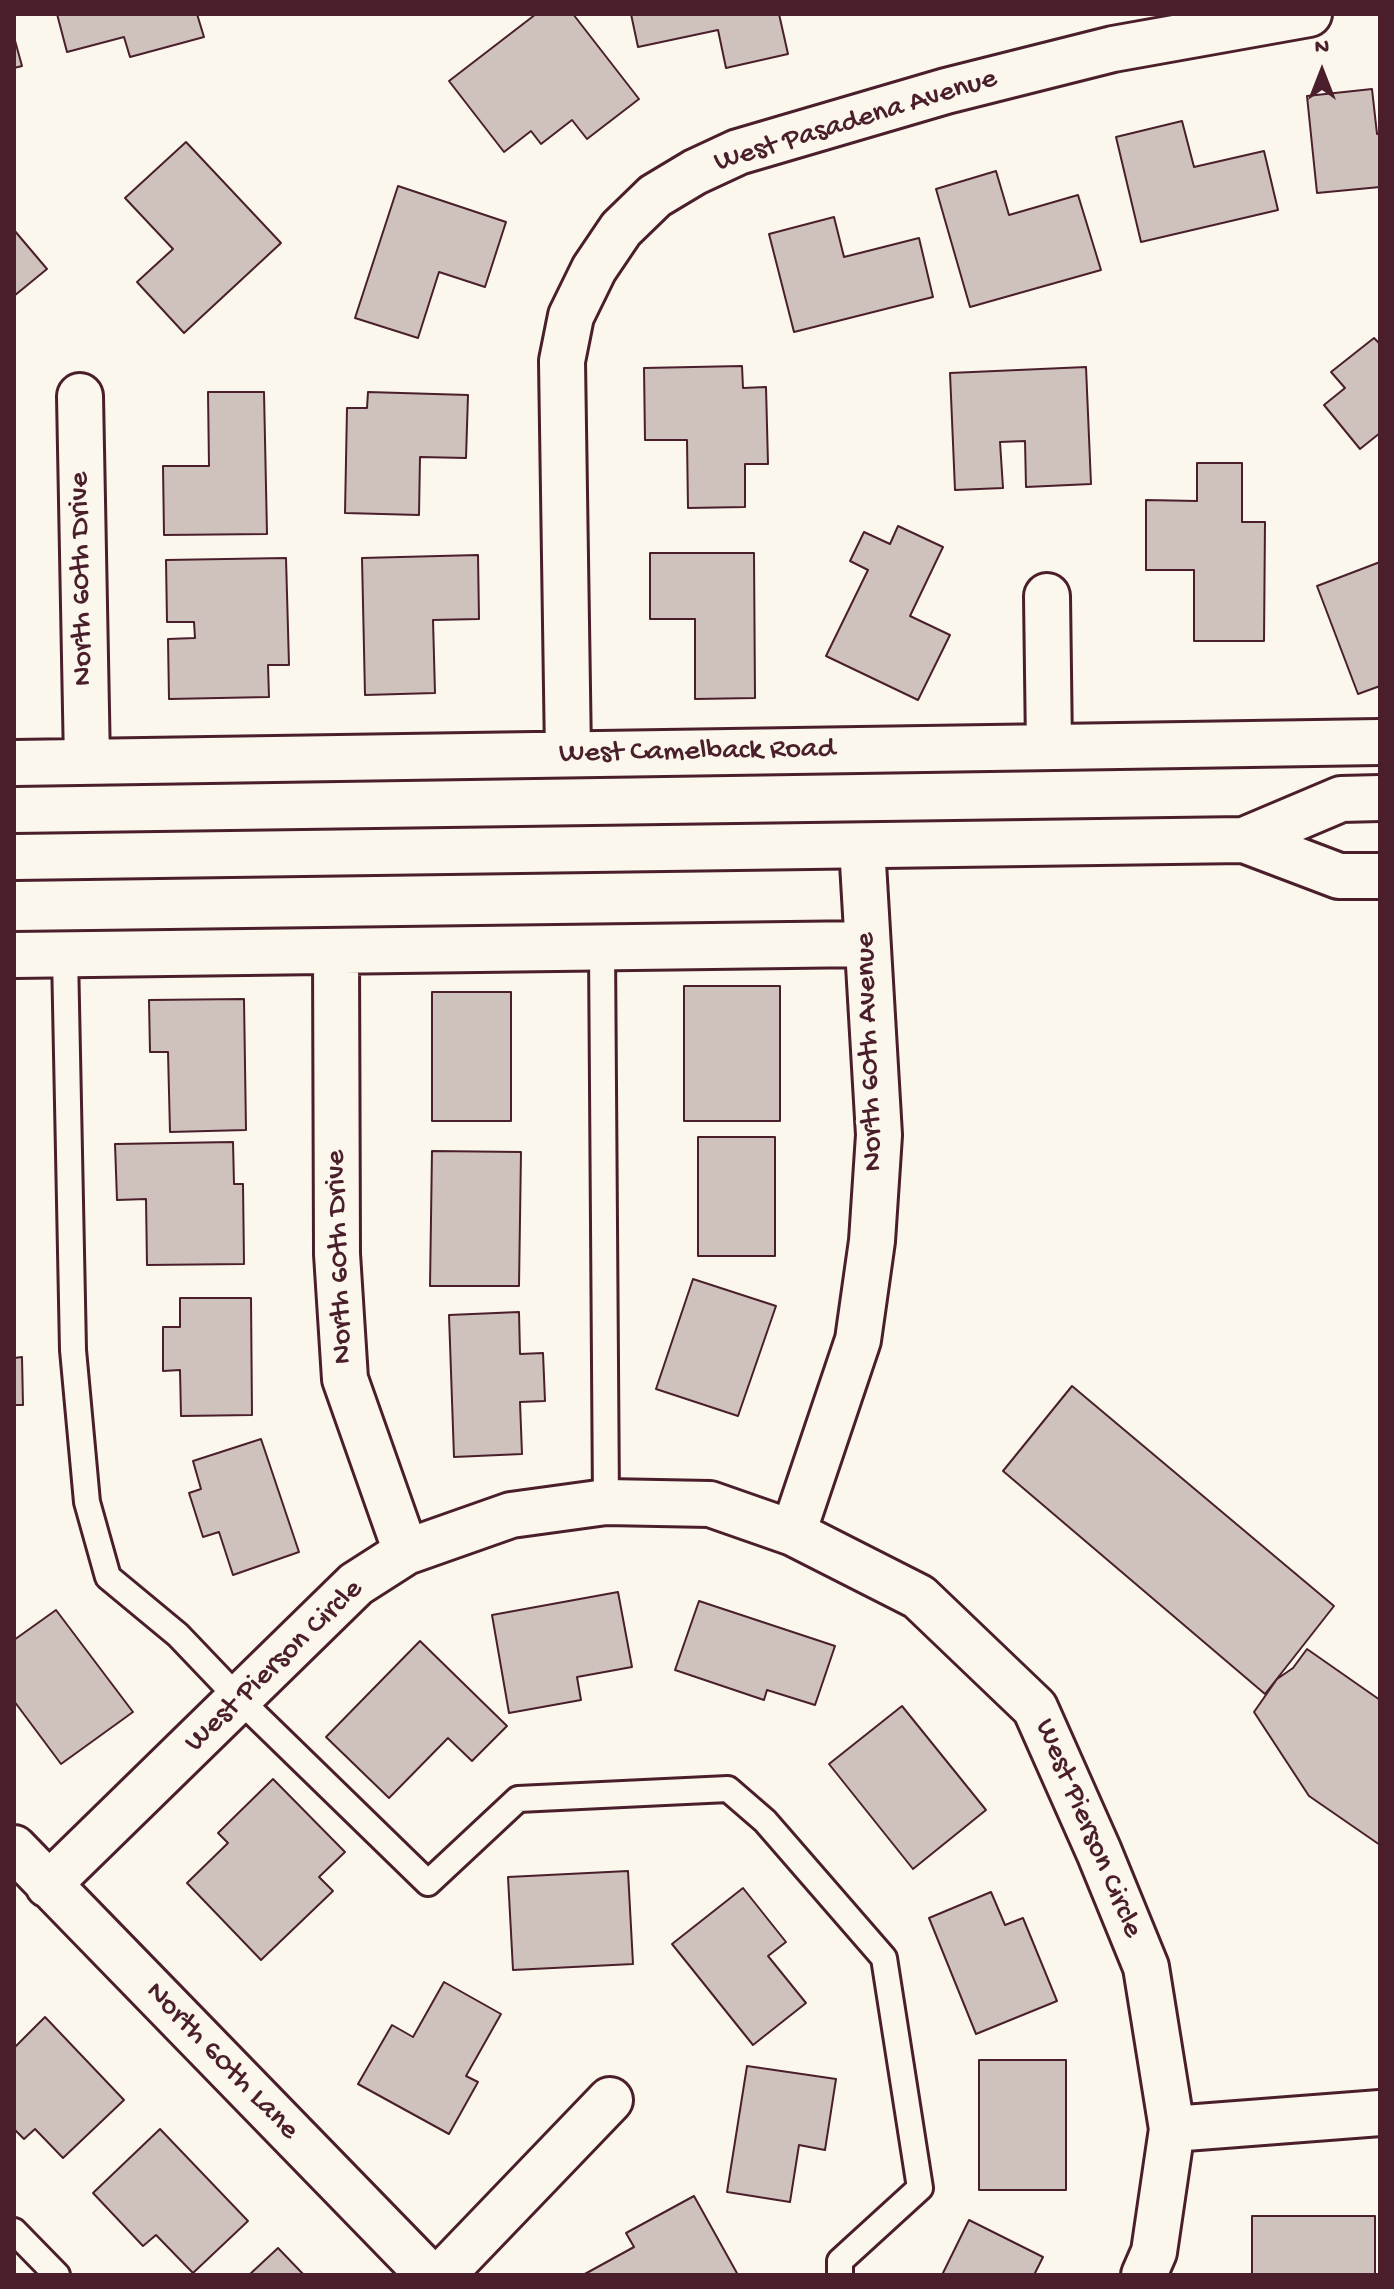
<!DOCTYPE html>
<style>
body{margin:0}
#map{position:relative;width:1394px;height:2289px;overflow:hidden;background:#fbf7ec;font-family:"Gochi Hand",sans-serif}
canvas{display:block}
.frame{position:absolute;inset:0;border:16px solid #4a1f2b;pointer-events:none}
.north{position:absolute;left:1282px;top:32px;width:80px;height:80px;-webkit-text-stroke:6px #fbf7ec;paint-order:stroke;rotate:0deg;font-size:22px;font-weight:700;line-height:32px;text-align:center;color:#4a1f2b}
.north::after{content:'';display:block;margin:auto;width:28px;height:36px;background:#4a1f2b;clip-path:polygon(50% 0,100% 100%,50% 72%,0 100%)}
</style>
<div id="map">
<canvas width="1394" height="2289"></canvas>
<div class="frame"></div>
<div class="north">N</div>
</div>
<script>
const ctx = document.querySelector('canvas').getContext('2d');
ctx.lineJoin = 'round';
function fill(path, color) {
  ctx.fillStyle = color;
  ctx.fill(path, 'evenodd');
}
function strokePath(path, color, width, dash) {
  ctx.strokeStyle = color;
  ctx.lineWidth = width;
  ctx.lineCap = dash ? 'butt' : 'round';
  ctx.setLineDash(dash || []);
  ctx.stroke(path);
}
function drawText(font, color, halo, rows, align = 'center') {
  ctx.font = font + ' "Gochi Hand",sans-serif';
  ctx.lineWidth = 8;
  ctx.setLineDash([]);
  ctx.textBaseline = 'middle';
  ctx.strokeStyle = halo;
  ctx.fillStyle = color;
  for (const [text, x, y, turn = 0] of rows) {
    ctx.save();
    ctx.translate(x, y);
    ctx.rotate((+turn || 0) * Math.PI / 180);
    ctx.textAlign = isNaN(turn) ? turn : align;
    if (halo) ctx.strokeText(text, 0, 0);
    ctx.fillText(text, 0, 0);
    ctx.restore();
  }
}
const building = new Path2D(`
 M 57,14 L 197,14 L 204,37 L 130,57 L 124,37 L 67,52 Z
 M 536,14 L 573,14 L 639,99 L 587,139 L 572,120 L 541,144 L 531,131 L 504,152 L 449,81 Z
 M 631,14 L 779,14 L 788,54 L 726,68 L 718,30 L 638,47 Z
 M 14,37 L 22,66 L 14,68 Z
 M 1372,89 L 1377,134 L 1380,133 L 1380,187 L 1317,193 L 1307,96 Z
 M 1182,121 L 1194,167 L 1264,151 L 1278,210 L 1141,242 L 1116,137 Z
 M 186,142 L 281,243 L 184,333 L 137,282 L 173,249 L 125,198 Z
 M 996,171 L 1009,215 L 1078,195 L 1101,270 L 970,307 L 936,189 Z
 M 398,186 L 506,222 L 485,287 L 439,272 L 418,338 L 355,318 Z
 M 834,217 L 844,257 L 919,238 L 933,297 L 794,332 L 769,234 Z
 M 14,230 L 47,269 L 14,296 Z
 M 1374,338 L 1380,344 L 1380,433 L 1360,449 L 1324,405 L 1345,388 L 1331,372 Z
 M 742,366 L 743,388 L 766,387 L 768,464 L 745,464 L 745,507 L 688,508 L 687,440 L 645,440 L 644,368 Z
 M 1086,367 L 1091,484 L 1026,487 L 1025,441 L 1000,442 L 1003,488 L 955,490 L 950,373 Z
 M 208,392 L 264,392 L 267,534 L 164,535 L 163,466 L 209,466 Z
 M 368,392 L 468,395 L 466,458 L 420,457 L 419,515 L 345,513 L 347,408 L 367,408 Z
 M 1197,463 L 1242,463 L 1242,522 L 1265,522 L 1264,641 L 1194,641 L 1194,570 L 1146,570 L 1146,500 L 1197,501 Z
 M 898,526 L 943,547 L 910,616 L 950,635 L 918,700 L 826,656 L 868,570 L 850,561 L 864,532 L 890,544 Z
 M 650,553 L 754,553 L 755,698 L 695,699 L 695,619 L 650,619 Z
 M 478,555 L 479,619 L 433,620 L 435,693 L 365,695 L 362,558 Z
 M 286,558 L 289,665 L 268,665 L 269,697 L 169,699 L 168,639 L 195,638 L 194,622 L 167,622 L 166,560 Z
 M 1380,562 L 1380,686 L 1358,694 L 1317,586 Z
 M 684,986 L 780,986 L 780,1121 L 684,1121 Z
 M 432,992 L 511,992 L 511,1121 L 432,1121 Z
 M 244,999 L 246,1130 L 170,1132 L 168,1052 L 150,1052 L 149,1000 Z
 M 698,1137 L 775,1137 L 775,1256 L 698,1256 Z
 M 233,1142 L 234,1184 L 243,1184 L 244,1264 L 147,1265 L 146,1199 L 117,1200 L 115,1144 Z
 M 432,1151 L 521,1152 L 519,1286 L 430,1286 Z
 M 693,1279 L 776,1306 L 738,1416 L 656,1389 Z
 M 180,1298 L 251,1298 L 252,1415 L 181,1416 L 180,1370 L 163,1371 L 163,1327 L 180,1327 Z
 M 519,1312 L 520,1354 L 543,1353 L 545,1401 L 520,1402 L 522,1454 L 454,1457 L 449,1315 Z
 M 22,1357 L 23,1405 L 14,1405 L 14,1358 Z
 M 1072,1386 L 1334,1606 L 1265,1694 L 1003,1471 Z
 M 261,1439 L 299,1552 L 233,1575 L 219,1532 L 203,1537 L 189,1493 L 201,1489 L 193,1461 Z
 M 618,1592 L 632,1667 L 577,1677 L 581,1700 L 509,1713 L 492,1615 Z
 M 699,1601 L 835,1646 L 815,1705 L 767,1690 L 764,1700 L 675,1670 Z
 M 56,1610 L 133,1712 L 61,1764 L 14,1701 L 14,1640 Z
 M 420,1641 L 507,1726 L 472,1761 L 448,1738 L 389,1798 L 326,1737 Z
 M 1307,1649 L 1380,1700 L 1380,1845 L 1309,1796 L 1254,1712 L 1277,1679 L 1293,1668 Z
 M 902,1706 L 986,1810 L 913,1869 L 829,1764 Z
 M 273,1779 L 345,1852 L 319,1877 L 333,1891 L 261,1960 L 187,1883 L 228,1843 L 218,1833 Z
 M 628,1871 L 633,1964 L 513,1970 L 508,1877 Z
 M 743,1888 L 786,1942 L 768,1956 L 806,2003 L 753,2045 L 672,1944 Z
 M 991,1892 L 1005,1925 L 1023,1918 L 1057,2001 L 976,2034 L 929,1918 Z
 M 444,1982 L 501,2014 L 466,2076 L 478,2082 L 449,2134 L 358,2084 L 392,2025 L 413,2037 Z
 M 45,2017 L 124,2100 L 63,2158 L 35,2129 L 24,2139 L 14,2129 L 14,2048 Z
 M 979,2060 L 1066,2060 L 1066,2190 L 979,2190 Z
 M 747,2066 L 836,2079 L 825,2150 L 799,2145 L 790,2202 L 727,2192 Z
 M 160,2129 L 248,2221 L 193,2273 L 156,2235 L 143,2246 L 93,2193 Z
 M 694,2196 L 738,2275 L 583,2275 L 634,2247 L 626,2233 Z
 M 1252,2216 L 1375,2216 L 1375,2275 L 1252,2275 Z
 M 969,2220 L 1043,2257 L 1034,2275 L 942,2275 Z
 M 278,2248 L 304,2275 L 249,2275 Z`);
fill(building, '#cfc2bc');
strokePath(building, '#4a1f2b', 2);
const service = new Path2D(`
 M 602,948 L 606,1502
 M 65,955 L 73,1350 L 87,1502 L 108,1577 L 178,1635 L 240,1700 L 428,1883 L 518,1799 L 728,1789 L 765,1821 L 884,1958 L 920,2188 L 840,2261 L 840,2275
 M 14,2231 L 57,2275`);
const minor = new Path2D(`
 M 80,396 L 87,762
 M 1047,596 L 1049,747
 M 568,754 L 562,361 L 571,316 L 594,269 L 621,229 L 655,196 L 695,172 L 738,152 L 946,91 L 1113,49 L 1309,14
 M 14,763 L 1380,742
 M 336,951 L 337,1254 L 345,1379 L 406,1552
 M 14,955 L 867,944
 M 793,1533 L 858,1340 L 872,1241 L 879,1135 L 862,846
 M 14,1848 L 429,2275
 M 48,1885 L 356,1584 L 406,1552 L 511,1515 L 606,1502 L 710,1504 L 793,1533 L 919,1597 L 1035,1708 L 1099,1852 L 1146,1967 L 1172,2129 L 1154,2252 L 1144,2275
 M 1172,2129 L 1380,2113
 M 442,2275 L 610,2100`);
const primary = new Path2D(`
 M 1244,840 L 1341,799 L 1380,798
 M 14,857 L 1244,840 L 1339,876 L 1380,876`);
strokePath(service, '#4a1f2b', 30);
strokePath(minor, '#4a1f2b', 50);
strokePath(primary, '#4a1f2b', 50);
strokePath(service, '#fbf7ec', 24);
strokePath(minor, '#fbf7ec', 44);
strokePath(primary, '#fbf7ec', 44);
drawText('30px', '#4a1f2b', '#fbf7ec', [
 ["West Pasadena Avenue",856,122,-17],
 ["North 60th Drive",83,579,-91],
 ["West Camelback Road",697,753,-1],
 ["North 60th Avenue",871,1052,-92],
 ["North 60th Drive",341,1257,-92],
 ["West Pierson Circle",275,1667,-44],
 ["West Pierson Circle",1087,1829,67],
 ["North 60th Lane",221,2062,46]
]);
</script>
